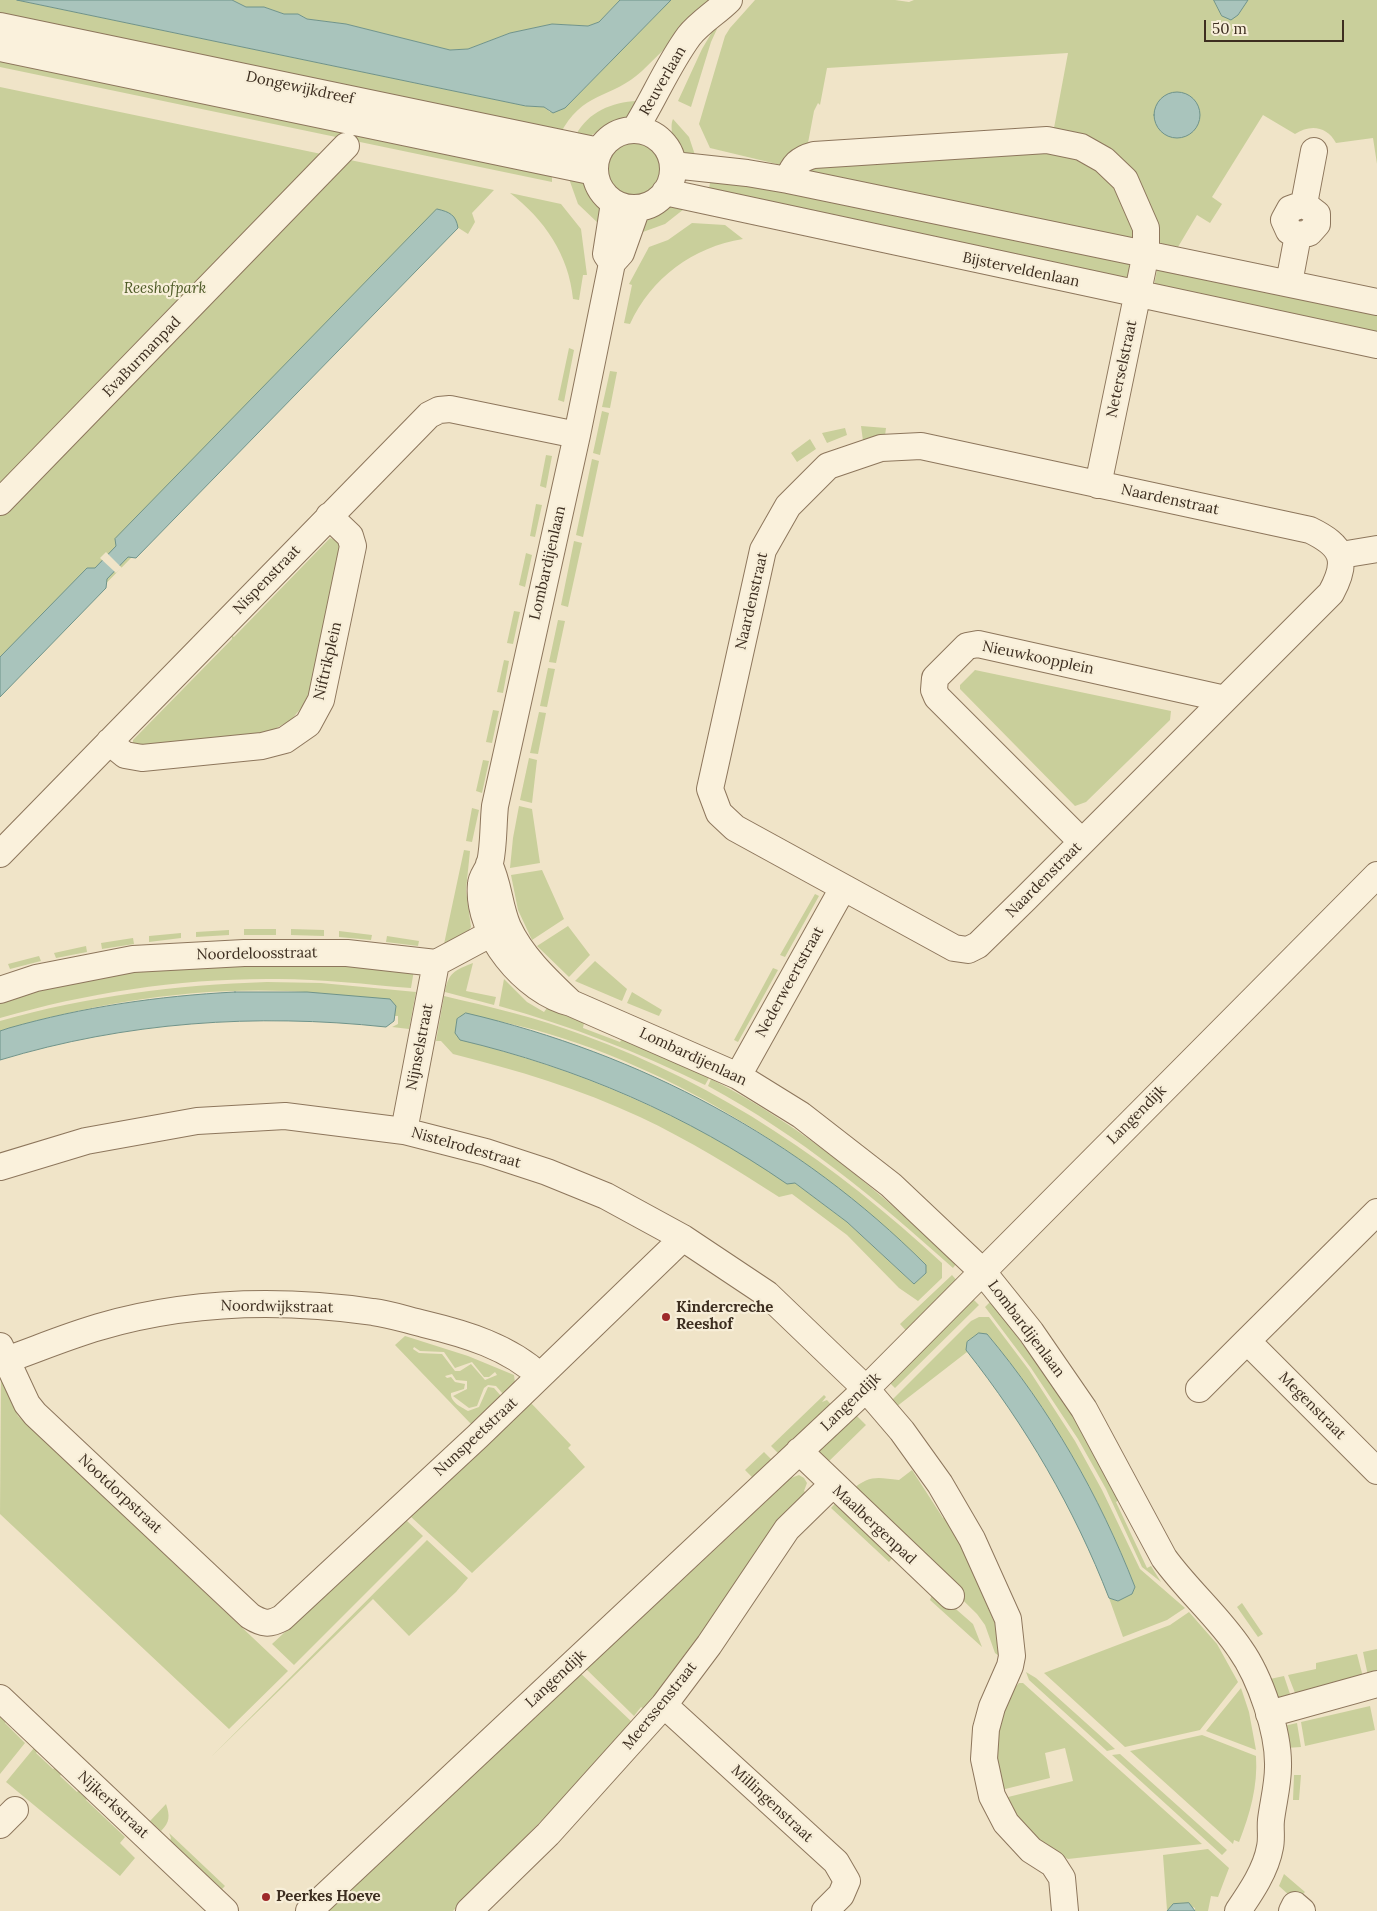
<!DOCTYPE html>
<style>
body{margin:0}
#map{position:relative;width:1377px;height:1911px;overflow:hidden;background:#f0e4c8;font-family:Lora,serif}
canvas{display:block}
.scale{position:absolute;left:1204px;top:20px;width:140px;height:22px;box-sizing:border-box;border:2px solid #3d2e20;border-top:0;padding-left:6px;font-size:15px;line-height:18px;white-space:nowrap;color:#3d2e20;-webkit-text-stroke:4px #f7eed8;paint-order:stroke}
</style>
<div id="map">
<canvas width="1377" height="1911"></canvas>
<div class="scale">50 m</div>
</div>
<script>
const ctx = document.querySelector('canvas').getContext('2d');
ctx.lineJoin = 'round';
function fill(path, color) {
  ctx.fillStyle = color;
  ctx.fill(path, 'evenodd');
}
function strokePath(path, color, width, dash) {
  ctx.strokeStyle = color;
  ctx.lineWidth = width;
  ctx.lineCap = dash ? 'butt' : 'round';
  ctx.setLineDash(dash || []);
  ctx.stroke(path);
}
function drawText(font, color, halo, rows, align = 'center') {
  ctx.font = font + ' Lora,serif';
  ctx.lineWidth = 4.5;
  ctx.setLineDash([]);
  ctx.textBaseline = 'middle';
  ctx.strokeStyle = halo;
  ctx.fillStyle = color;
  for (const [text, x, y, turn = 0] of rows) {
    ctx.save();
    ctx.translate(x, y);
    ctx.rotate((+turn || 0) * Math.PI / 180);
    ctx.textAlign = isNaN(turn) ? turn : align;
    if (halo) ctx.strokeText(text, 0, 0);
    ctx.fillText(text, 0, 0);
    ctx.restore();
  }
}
fill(new Path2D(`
 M 0,0 L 17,0 L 526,106 L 544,107 L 550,112 L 565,108 L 671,0 L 712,0 C 689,24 666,48 642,71 C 612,99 581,91 560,135 L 0,18 Z
 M 232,0 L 620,0 L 599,22 L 588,26 L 552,24 L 510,33 L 468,49 L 450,50 L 346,24 L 307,19 L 298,14 L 284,14 L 264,7 L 246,7 Z
 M 755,0 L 895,0 L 909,2 L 914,0 L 1214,0 L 1222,16 L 1238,15 L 1248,0 L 1377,0 L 1377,164 L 1373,138 L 1336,143 C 1327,126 1310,124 1295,134 L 1263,115 L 1212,197 L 1222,204 L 1210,223 L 1197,215 L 1178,247 L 1154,242 L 1150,216 L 1054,128 L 1068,53 L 827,68 L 820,105 L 818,103 L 814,111 L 808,143 L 792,150 L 781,165 L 710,148 L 699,124 L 725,36 L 730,28 Z
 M 715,27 L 717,29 L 711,42 L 691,107 L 678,101 L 702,49 Z
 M 0,53 L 552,176 L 552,182 L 0,67 Z
 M 0,87 L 494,190 L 472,213 L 475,222 L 468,234 L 457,227 L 0,691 Z
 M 637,101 L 631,118 L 614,123 L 588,137 L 576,135 C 588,112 612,102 637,101 Z
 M 673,119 L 689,137 L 697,161 C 692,159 685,158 682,154 C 674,147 669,127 673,119 Z
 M604 168a29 29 0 1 1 58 0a29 29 0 1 1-58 0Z
 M 1043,146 L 1110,172 L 1138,240 L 804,170 L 807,165 L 829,167 L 1042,153 Z
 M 712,174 L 1132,264 L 1128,280 L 709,188 Z
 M 568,176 L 585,182 L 601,210 L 599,224 L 578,204 Z
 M 510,193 L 561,204 L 581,229 L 587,275 L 583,275 L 579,300 L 573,299 C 569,255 544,219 510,193 Z
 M 667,205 L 684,209 L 665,224 L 640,233 L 647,216 Z
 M 692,223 L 725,225 L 743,239 C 693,247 651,278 630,324 L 624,323 L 632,285 L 629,284 L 649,247 L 668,240 Z
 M 1157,270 L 1377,308 L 1377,340 L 1154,286 Z
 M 569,348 L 574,350 L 564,402 L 558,400 Z
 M 610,371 L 617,372 L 610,408 L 602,407 Z
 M 602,411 L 609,413 L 600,455 L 593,453 Z
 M 861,426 L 886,428 L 885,436 L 863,441 Z
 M 845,428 L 847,435 L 827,443 L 822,433 Z
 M 810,439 L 816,449 L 797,462 L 791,453 Z
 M 546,455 L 552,456 L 546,488 L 540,486 Z
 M 592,459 L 599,461 L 583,537 L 576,535 Z
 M 536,504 L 542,505 L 535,537 L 530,536 Z
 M 330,538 L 338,541 L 340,546 L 310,691 L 302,707 L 291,720 L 269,732 L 155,747 L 133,743 L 133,740 L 232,639 L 232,636 L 234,637 Z
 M 574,541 L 582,543 L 568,607 L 561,605 Z
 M 526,553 L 532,555 L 525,587 L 519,585 Z
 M 514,611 L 520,612 L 513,644 L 507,643 Z
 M 558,620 L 565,621 L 556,663 L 549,662 Z
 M 504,660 L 509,661 L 503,693 L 497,692 Z
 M 548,668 L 555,669 L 547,707 L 540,706 Z
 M 975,670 L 1171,711 L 1170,720 L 1086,802 L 1075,806 L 960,689 L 960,685 Z
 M 493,710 L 499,711 L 492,743 L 486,742 Z
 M 539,712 L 546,713 L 538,754 L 530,753 Z
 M 529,758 L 537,760 L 532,803 L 520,800 Z
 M 483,760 L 489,761 L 482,793 L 476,791 Z
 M 519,806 L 532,809 L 540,863 L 510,868 L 513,838 Z
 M 472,808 L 479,810 L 472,842 L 466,841 Z
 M 464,850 L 470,851 L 466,890 L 471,927 L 469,930 L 444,944 Z
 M 542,870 L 564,919 L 532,940 L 518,910 L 511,875 Z
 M 815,894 L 819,896 L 785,957 L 780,955 Z
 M 568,926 L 590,955 L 569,977 L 537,946 Z
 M 244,929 L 276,929 L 276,935 L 244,935 Z
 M 291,929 L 324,930 L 324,936 L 291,935 Z
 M 229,930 L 229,935 L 196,937 L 196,932 Z
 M 339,931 L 372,935 L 371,940 L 339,937 Z
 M 181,933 L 181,938 L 149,942 L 149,936 Z
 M 387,936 L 419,941 L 418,946 L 386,942 Z
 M 133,938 L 134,944 L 102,949 L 101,943 Z
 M 86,946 L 87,952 L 56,958 L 54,953 Z
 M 39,956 L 41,961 L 10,969 L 8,964 Z
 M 239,959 L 414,970 L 411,988 C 363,984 315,978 267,979 C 176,979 87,993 0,1018 L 0,997 L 69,980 Z
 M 595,961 L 627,989 L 622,1001 L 575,981 Z
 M 473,963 L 466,991 L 496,997 L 494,1005 L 445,992 C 448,973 455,970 473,963 Z
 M 773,968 L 778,970 L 738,1042 L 734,1040 Z
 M 504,979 L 527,1002 L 544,1012 L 547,1008 L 584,1023 L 583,1028 L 620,1042 L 622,1038 L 709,1078 L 705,1085 C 638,1052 571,1026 499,1006 Z
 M 267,982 L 321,983 L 416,992 L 409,1029 L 392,1027 L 398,1024 L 398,1016 L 395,1016 L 393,1019 L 395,1008 C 369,1003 342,995 316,993 C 210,984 101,1001 0,1031 L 0,1021 C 88,996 176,985 267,982 Z
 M 632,992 L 662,1010 L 659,1016 L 627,1003 Z
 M 444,996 C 491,1007 538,1018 583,1035 C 722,1086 834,1163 942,1263 L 942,1278 L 918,1301 L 899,1288 L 847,1235 L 792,1194 L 779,1197 C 734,1168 689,1140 640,1117 C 580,1089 517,1070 453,1054 L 441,1041 L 436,1041 ZM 458,1017 C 474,1019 491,1019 507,1023 C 659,1057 816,1156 926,1265 L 925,1274 L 914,1284 L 847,1222 L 795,1183 L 787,1183 C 686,1115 578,1069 461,1040 L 456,1031 Z
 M 711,1079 C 806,1128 880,1192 956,1264 L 953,1268 C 875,1198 800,1136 708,1086 Z
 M 952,1275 L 959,1283 L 909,1334 L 900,1324 Z
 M 972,1298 L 979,1305 L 895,1388 L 888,1381 Z
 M 991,1301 L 1072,1412 L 1121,1499 L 1116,1502 L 1147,1568 L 1151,1566 L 1161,1582 L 1142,1567 L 1106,1489 L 1078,1439 L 1031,1368 L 985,1307 Z
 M 979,1317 L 989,1317 L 1029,1370 L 1075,1441 L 1102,1490 L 1140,1569 L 1185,1608 L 1167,1620 L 1123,1637 L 1109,1598 L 1118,1601 L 1130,1595 L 1135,1587 C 1099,1495 1050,1409 987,1334 L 978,1334 L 967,1342 L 967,1352 L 896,1407 L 891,1401 L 971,1321 Z
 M 405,1336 L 468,1356 L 514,1375 L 515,1383 L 503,1394 L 496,1386 L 488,1385 L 484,1388 L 477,1406 L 469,1408 L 453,1396 L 467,1389 L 467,1381 L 456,1380 L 452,1374 L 445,1376 L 447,1378 L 451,1377 L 455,1382 L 465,1384 L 464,1389 L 451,1393 C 450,1402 461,1407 468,1411 L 479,1407 L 488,1387 L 494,1388 L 501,1396 L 471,1424 L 395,1345 ZM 414,1347 L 420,1351 L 444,1352 L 455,1368 L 472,1362 L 484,1377 L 489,1377 L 495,1372 L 497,1375 L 485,1380 L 471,1364 L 460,1371 L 455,1371 L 442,1354 L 419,1353 L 413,1349 Z
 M 1,1380 L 18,1416 L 288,1671 L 229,1729 L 0,1514 Z
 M 824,1395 L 826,1397 L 822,1402 L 827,1400 L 834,1408 L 782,1457 L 771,1446 Z
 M 531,1403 L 571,1445 L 568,1448 L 585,1467 L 472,1573 L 410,1516 Z
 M 852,1411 L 866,1425 L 824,1466 L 819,1449 Z
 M 764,1452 L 775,1463 L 756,1481 L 745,1470 Z
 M 912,1470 L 943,1518 L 948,1516 L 993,1619 L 998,1618 L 999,1656 L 995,1653 L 985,1625 L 977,1614 L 851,1490 C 870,1475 876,1477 899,1480 Z
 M 786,1473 L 791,1478 L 799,1475 L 804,1478 L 807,1483 L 804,1491 L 806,1493 L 644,1709 L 641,1707 L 634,1716 L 581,1664 L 588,1668 L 631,1627 L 630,1625 L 660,1600 L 655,1595 L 667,1594 L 736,1530 L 731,1524 L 750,1507 L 755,1512 L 779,1489 Z
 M 838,1500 L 897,1553 L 889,1562 L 831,1508 Z
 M 406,1520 L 423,1536 L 294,1665 L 272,1644 Z
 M 427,1540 L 468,1578 L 456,1592 L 409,1636 L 373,1599 L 211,1757 Z
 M 934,1590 L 973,1624 L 982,1647 L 930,1600 Z
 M 1242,1603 L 1263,1634 L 1258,1637 L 1237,1607 Z
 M 1189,1612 L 1217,1644 L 1238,1682 L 1200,1730 L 1125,1747 L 1044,1673 L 1170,1625 Z
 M 1377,1649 L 1377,1674 L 1368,1676 L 1363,1652 Z
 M 1357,1654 L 1363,1677 L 1295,1693 L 1288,1675 L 1316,1669 L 1316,1663 Z
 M 576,1669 L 633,1723 L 592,1769 L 453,1911 L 324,1911 L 538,1715 L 549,1694 L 554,1700 L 565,1689 Z
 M 1026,1672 L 1036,1678 L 1115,1749 L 1107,1751 L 1029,1680 Z
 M 1284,1676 L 1290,1694 L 1277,1698 L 1270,1679 Z
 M 1019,1683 L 1023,1683 L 1202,1844 L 1068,1859 L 1055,1852 L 1022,1826 L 1004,1798 L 1073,1781 L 1065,1748 L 1045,1753 L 1050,1778 L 1001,1790 C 994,1759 994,1707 1019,1683 Z
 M 1241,1688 L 1249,1712 L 1256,1750 L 1206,1731 Z
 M 1370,1706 L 1375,1730 L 1305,1746 L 1301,1722 Z
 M 0,1712 L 8,1719 L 5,1723 L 25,1743 L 0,1774 Z
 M 1297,1723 L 1301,1747 L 1286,1748 L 1284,1726 Z
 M 1202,1735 L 1256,1756 C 1258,1786 1250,1814 1239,1842 L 1234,1840 L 1233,1844 L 1130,1751 Z
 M 34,1748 L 38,1751 L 36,1753 L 53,1769 L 57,1766 L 63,1772 L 60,1776 L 77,1792 L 81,1788 L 89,1796 L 86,1800 L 125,1837 L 120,1843 L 135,1858 L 120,1876 L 6,1782 Z
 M 1120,1754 L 1227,1850 L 1222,1855 L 1112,1755 Z
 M 1294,1775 L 1301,1775 L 1299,1800 L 1293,1800 Z
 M 166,1804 C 170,1816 170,1822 161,1831 L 150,1821 Z
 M 169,1833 L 225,1886 L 222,1889 L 170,1840 L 171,1838 Z
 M 1208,1849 L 1229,1868 L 1218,1897 L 1211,1896 L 1208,1911 L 1195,1911 L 1195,1908 C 1184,1903 1176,1903 1167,1910 L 1163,1855 Z
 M 1284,1874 L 1305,1892 L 1302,1895 L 1290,1896 L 1279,1886 Z`), '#c9cf9b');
const water = new Path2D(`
 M 17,0 L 232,0 L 246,7 L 264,7 L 284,14 L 298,14 L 307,19 L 346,24 L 450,50 L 468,49 L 510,33 L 552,24 L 588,26 L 599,22 L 620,0 L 671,0 L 565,108 L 553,113 L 544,107 L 526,106 Z
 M 1214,0 L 1248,0 L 1238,15 L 1231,20 L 1222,16 Z
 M1154 115a23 23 0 1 1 46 0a23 23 0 1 1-46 0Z
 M 437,209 C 450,212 456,215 458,228 L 136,558 L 128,557 L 107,579 L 106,588 L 0,697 L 0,657 L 87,568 L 95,568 L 116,546 L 115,539 Z
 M 235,992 L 307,992 L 390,999 L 396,1006 L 394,1021 L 386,1027 C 255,1013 126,1022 0,1060 L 0,1031 L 9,1028 C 83,1007 158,996 235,992 Z
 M 466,1013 C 641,1054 799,1138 926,1265 L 926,1273 L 914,1284 L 847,1222 L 795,1183 L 787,1184 C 687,1115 578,1068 460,1040 L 455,1033 L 457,1019 Z
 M 979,1333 L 987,1334 C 1050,1409 1099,1495 1135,1587 L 1132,1594 L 1118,1601 L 1109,1598 C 1074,1508 1026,1426 966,1350 L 967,1342 Z
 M 1189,1903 L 1195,1911 L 1167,1911 L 1173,1904 Z`);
fill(water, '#a9c4bc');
strokePath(water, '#6f938a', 1);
fill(new Path2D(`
 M 106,552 L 122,568 L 116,573 L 100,558 Z`), '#f0e4c8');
const minor = new Path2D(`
 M 0,26 L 599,151
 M 0,48 L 595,172
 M 635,129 C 654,99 667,66 689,36 C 699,23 717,12 729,0
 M595 169a39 39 0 1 1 78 0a39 39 0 1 1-78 0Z
 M 673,165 L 747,173 L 788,180 L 1377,302
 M 788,180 C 793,165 799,159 814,155 L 1047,140 L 1081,147 L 1104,160 L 1125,180 L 1146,228 L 1146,253 L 1098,485
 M 665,192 L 1377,345
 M 1304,204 L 1314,151
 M 612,263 L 606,254 L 614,203
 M 1289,283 L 1298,235 L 1309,233 L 1317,224 L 1317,214 L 1304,204 L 1290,209 L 1284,220 L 1289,231 L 1298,235
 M 921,446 L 1310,530 C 1343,546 1349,560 1331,593 L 1025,899 L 978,945 L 968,950 L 954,948 L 735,828 L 719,813 L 710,789 L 763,550 L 788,506 L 828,466 L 881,448 Z
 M 0,502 L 346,146
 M 1341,555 L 1377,549
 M 109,742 L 125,755 L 142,758 L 262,746 L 285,740 L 308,724 L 321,700 L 353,546 L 350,536 L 329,516
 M 1082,842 L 937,697 L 934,690 L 935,678 L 967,646 L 978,644 L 1225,699
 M 0,854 L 429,415 L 439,410 L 450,409 L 577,435
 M 489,864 C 499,884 499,907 508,927 C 522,957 547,980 571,1003 C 525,992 476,933 481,884 C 481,877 488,870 490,863 C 494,845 493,825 495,806 L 577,435 L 612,263 L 621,253 L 637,208
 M 0,990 L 36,978 L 133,959 L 244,953 L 347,953 L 436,963 L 507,925
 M 571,1003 L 738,1076 L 801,1115 L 891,1185 L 982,1271 L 1031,1332 L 1084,1409 L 1164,1558 C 1187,1590 1218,1616 1240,1649 C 1260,1677 1279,1732 1278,1767 C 1278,1785 1273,1803 1271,1820 C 1270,1829 1272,1838 1270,1847 C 1266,1870 1251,1892 1238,1911
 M 738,1076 L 843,888
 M 404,1131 L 436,963
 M 0,1167 L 86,1141 L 197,1121 L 285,1116 L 404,1131 L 486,1152 L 547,1172 L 606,1196 L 683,1238 L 767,1294 L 866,1389 L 902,1431 L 940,1484 L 972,1539 L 1008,1619 L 1012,1656 L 1010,1666 L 992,1707 L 986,1729 L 984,1759 L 992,1796 L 1006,1823 L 1031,1850 L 1053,1864 L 1062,1878 L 1065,1911
 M 1377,1212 L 1247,1341 L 1377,1471
 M 0,1346 L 27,1404 L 35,1414 L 250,1616 C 263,1624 269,1625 282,1618 L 478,1436 L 683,1238
 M 6,1360 C 37,1349 68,1336 99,1327 C 188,1301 282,1299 373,1312 C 390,1314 407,1320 424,1324 C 466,1334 509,1347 540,1376
 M 1199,1389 L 1247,1341
 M 799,1451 L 951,1596
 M 0,1698 L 225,1911
 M 664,1705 L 836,1862 L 847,1881 L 841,1895 L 825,1911
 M 1269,1714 L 1377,1684
 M 0,1825 L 15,1810
 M 309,1911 L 866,1389 L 1377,875
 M 469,1911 L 548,1834 L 664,1705 L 709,1645 L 787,1529 L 832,1485
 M 1292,1911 L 1295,1905 L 1302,1911`);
strokePath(minor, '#8d765c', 28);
strokePath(minor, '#faf1dc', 26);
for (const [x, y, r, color] of [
 [666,1317,5,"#9e2a2b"],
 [266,1897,5,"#9e2a2b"]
]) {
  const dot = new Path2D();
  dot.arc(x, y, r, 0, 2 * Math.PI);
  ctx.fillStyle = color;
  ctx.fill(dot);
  strokePath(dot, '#f7eed8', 2);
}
drawText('15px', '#3d2e20', '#f7eed8', [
 ["Reuverlaan",663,81,-60],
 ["Dongewijkdreef",300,88,12],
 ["Bijsterveldenlaan",1021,270,12],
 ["EvaBurmanpad",142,357,-46],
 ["Neterselstraat",1122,369,-78],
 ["Naardenstraat",1170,500,12],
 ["Lombardijenlaan",548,563,-77],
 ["Nispenstraat",267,580,-46],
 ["Naardenstraat",752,601,-77],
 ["Nieuwkoopplein",1038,658,12],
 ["Niftrikplein",328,661,-77],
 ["Naardenstraat",1044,880,-45],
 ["Noordeloosstraat",257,954,-1],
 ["Nederweertstraat",790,982,-61],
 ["Nijnselstraat",420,1047,-79],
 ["Lombardijenlaan",693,1057,25],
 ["Langendijk",1137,1115,-45],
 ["Nistelrodestraat",466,1148,16],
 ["Noordwijkstraat",277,1307,1],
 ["Lombardijenlaan",1026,1329,53],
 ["Langendijk",851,1402,-44],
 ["Megenstraat",1312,1406,45],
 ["Nunspeetstraat",476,1437,-43],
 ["Nootdorpstraat",120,1494,43],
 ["Maalbergenpad",874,1525,43],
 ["Langendijk",556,1679,-43],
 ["Meerssenstraat",660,1706,-51],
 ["Millingenstraat",772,1804,43],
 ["Nijkerkstraat",113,1805,43]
]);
drawText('italic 15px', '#4d5a26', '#f7eed8', [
 ["Reeshofpark",165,289]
]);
drawText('bold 15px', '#3d2e20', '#f7eed8', [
 ["Kindercreche",676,1308],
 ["Reeshof",676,1325],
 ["Peerkes Hoeve",276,1897]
], 'left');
</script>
